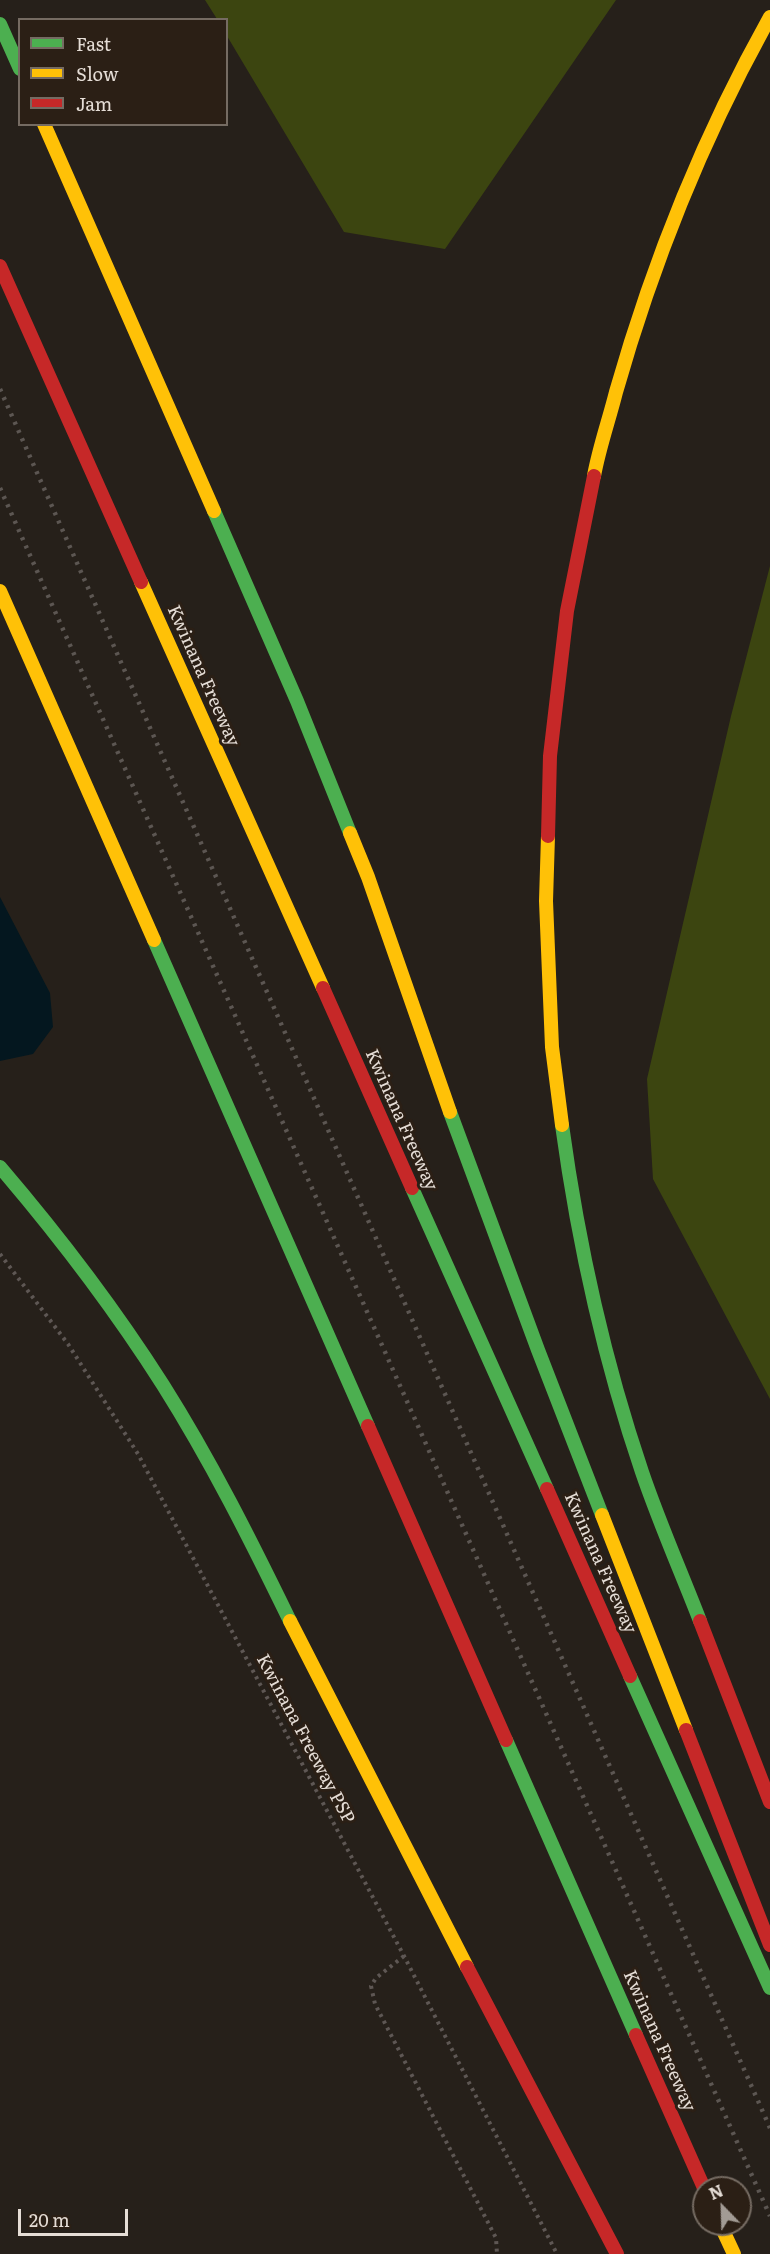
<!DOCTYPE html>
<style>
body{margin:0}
#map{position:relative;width:770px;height:2254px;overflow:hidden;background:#26201a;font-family:Literata,serif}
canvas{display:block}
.legend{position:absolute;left:18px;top:18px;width:210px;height:108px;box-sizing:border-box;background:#2b1f15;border:2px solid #756b62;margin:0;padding:8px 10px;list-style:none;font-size:18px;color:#e5ddd6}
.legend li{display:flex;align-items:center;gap:12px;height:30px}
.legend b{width:30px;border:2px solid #756b62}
.north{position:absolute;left:692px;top:2176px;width:60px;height:60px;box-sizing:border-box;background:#2b1f15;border:2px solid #756b62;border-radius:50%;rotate:337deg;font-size:16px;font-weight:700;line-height:24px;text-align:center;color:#e5ddd6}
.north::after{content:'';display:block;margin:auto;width:21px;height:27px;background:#a29b94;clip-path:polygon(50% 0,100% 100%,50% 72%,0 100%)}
.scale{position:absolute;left:18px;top:2209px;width:110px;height:27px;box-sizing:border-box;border:3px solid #e5ddd6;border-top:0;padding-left:8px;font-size:18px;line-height:21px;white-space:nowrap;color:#e5ddd6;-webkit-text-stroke:4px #2b1f15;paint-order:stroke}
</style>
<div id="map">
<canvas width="770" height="2254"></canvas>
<ul class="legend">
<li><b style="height:8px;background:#4caf50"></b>Fast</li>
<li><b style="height:8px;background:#ffc107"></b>Slow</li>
<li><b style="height:8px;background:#c62828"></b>Jam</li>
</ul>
<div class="north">N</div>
<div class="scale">20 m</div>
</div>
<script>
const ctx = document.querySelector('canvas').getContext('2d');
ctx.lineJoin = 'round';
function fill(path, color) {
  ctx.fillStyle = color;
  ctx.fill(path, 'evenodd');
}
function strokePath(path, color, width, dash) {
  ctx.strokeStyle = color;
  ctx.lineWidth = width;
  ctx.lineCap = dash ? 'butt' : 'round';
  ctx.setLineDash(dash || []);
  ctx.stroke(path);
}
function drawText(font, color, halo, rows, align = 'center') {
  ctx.font = font + ' Literata,serif';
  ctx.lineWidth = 6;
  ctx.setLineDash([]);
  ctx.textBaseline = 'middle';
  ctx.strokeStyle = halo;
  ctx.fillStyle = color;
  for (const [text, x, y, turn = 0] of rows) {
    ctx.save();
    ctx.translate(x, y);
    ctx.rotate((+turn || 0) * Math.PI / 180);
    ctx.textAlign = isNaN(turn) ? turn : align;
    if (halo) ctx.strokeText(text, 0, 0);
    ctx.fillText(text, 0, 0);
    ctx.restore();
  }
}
fill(new Path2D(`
 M 205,0 L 616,0 L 445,249 L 344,232 L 227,36 L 226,20 L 217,19 Z
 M 770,566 L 770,1399 L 653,1179 L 647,1079 L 731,716 Z`), '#3c4510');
fill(new Path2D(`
 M 0,897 L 50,993 L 53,1027 L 33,1054 L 0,1061 Z`), '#04171f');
strokePath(new Path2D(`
 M 0,1254 L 68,1344 L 138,1454 L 404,1956 L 557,2254
 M 404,1956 L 376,1978 L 371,1986 L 375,2004 L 496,2238 L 497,2254`), '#5e5754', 4, [3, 4.5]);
strokePath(new Path2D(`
 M 0,24 L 20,69
 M 214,511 L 297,701 L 350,833
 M 154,940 L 368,1426
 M 450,1112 L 538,1350 L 602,1515
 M 562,1125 C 578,1242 604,1360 642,1472 C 659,1522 681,1572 700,1621
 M 0,1167 C 59,1236 114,1308 163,1385 C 211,1461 251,1541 290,1621
 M 412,1188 L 547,1489
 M 630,1676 L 770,1988
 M 506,1740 L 636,2035`), '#4caf50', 14);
strokePath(new Path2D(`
 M 44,124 L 214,511
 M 594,476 C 599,448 609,420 616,392 C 653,262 704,135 770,17
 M 141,582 L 323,988
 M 0,591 L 154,940
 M 350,833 L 368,877 L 450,1112
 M 548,836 L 546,901 L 552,1047 L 562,1125
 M 602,1515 L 686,1730
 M 290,1621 L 467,1967
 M 720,2224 L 734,2254`), '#ffc107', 14);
strokePath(new Path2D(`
 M 0,266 L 141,582
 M 548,836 L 550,756 L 567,611 L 594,476
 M 323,988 L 412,1188
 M 368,1426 L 506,1740
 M 547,1489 L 630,1676
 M 700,1621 L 770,1802
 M 686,1730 L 770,1945
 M 467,1967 L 617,2254
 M 636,2035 L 704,2188`), '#c62828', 14);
strokePath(new Path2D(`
 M 0,389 L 770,2128
 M 0,488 L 770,2216`), '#5c5652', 4.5, [3, 6]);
drawText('18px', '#e5ddd6', '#2b1f15', [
 ["Kwinana Freeway",203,676,66],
 ["Kwinana Freeway",401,1120,66],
 ["Kwinana Freeway",600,1563,66],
 ["Kwinana Freeway PSP",305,1739,62],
 ["Kwinana Freeway",659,2041,66]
]);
</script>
